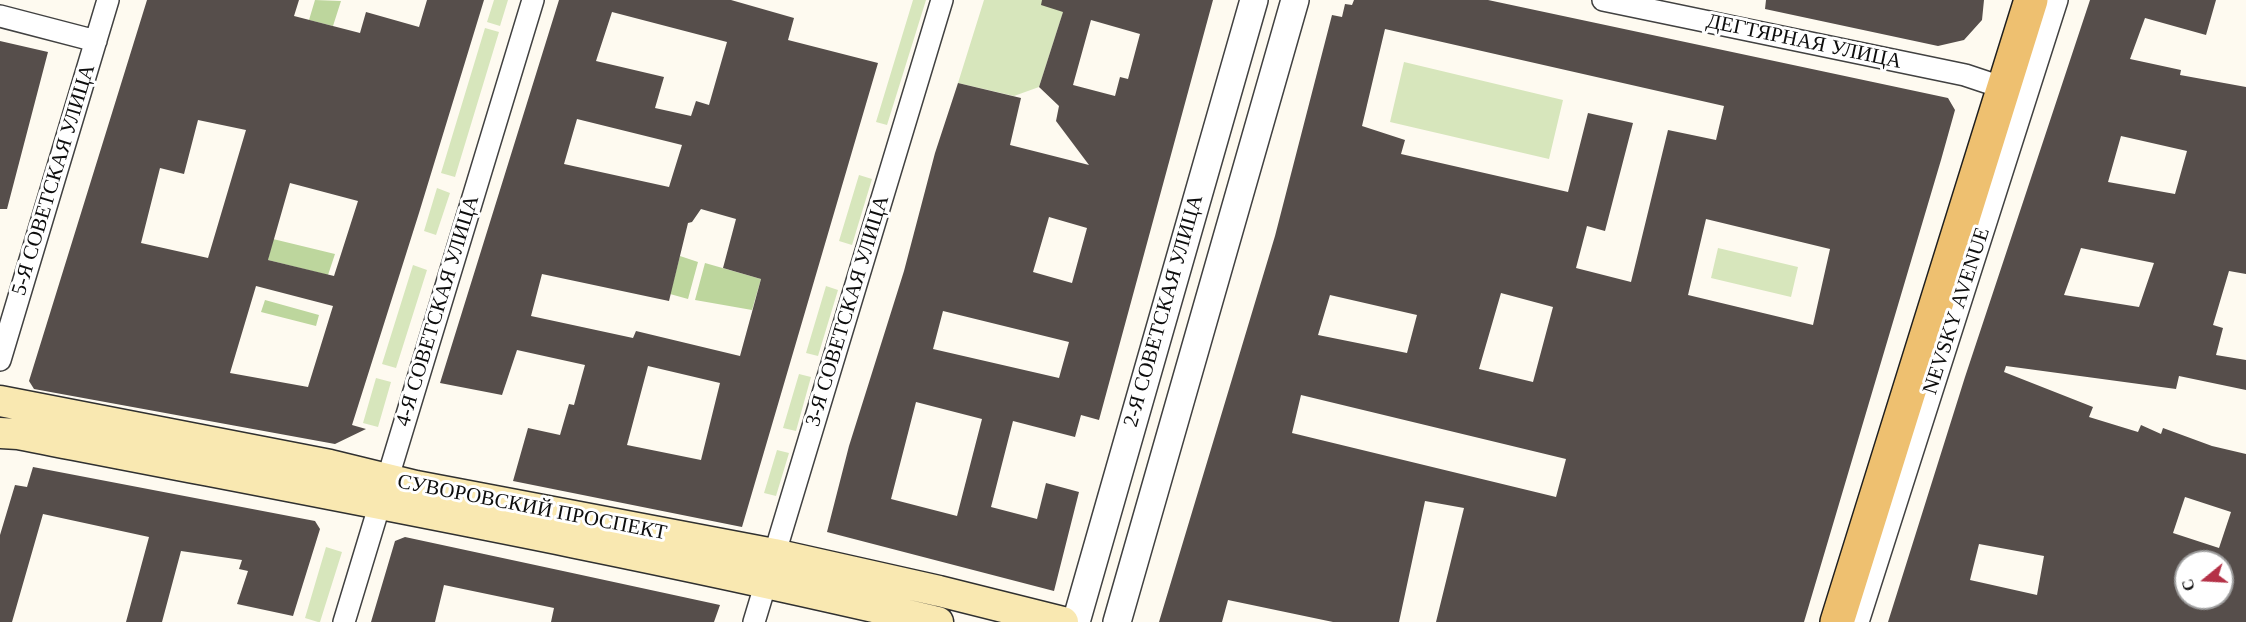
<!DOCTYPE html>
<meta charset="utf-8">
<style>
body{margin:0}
#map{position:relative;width:2246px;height:622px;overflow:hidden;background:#fefaf0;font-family:Georgia,serif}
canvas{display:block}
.north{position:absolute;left:2174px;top:550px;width:60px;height:60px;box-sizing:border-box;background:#fff;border:2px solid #9f9f9f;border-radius:50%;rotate:252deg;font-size:16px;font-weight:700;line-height:24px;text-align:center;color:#0e0e0e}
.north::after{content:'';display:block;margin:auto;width:21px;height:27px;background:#b43147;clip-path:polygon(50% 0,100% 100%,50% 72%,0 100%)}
</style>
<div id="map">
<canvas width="2246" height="622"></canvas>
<div class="north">С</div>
</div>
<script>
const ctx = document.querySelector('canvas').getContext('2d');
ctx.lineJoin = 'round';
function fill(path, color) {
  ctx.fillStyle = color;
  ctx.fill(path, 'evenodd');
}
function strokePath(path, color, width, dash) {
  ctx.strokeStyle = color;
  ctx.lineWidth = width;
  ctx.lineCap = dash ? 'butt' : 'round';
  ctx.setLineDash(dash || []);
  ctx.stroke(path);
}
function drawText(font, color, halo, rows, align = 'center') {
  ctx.font = font + ' Georgia,serif';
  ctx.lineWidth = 6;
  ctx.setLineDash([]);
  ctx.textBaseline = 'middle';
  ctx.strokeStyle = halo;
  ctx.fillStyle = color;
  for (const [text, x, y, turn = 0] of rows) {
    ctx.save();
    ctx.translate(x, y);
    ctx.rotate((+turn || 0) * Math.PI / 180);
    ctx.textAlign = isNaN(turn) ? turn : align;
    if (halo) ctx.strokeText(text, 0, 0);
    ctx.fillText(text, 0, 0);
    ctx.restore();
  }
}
fill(new Path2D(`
 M 494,0 L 508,0 L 500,26 L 487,22 Z
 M 913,0 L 926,0 L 887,125 L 876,122 Z
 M 984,0 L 1067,0 L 1039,87 L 1014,96 L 958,83 Z
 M 485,28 L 499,32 L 455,177 L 441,173 Z
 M 1404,62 L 1563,100 L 1549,159 L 1390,122 Z
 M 859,175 L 872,179 L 852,245 L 839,241 Z
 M 437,188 L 450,193 L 436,235 L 424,231 Z
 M 1718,248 L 1798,267 L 1791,297 L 1711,278 Z
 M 413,265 L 427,270 L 396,368 L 382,364 Z
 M 826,286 L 838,290 L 818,356 L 806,353 Z
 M 799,374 L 811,377 L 796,431 L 783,428 Z
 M 376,378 L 391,382 L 378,427 L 363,423 Z
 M 777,450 L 789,453 L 776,496 L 764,493 Z
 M 326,547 L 342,552 L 320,622 L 318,622 L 305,618 Z`), '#d7e6bc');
fill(new Path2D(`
 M 315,0 L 341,1 L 333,26 L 309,20 Z
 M 273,239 L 335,254 L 328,275 L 268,260 Z
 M 680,256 L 698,262 L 688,299 L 670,294 Z
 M 705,263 L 761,279 L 752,310 L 695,300 Z
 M 265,300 L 319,315 L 316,326 L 261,312 Z`), '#bdd69d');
fill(new Path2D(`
 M 147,0 L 299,0 L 294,16 L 360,33 L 366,12 L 419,27 L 427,0 L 484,0 L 419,213 L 352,425 L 366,429 L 335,444 L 34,389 L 29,381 ZM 198,120 L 246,130 L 208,258 L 141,243 L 160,168 L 184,174 ZM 290,183 L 358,201 L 334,276 L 268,260 ZM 256,286 L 333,306 L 308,387 L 230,373 Z
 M 559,0 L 731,0 L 794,18 L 788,40 L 878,63 L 742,527 L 513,481 L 528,428 L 560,435 L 569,404 L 574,405 L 585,365 L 517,350 L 502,395 L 440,383 ZM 612,12 L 727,42 L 709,105 L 696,101 L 691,116 L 655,108 L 664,77 L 596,61 ZM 577,119 L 682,145 L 669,187 L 564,164 ZM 701,209 L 736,219 L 723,268 L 761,279 L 740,356 L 636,331 L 633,338 L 531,316 L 542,274 L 669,301 L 688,223 L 692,222 ZM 648,366 L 720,383 L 701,460 L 627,445 Z
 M 1042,0 L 1213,0 L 1099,420 L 1081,415 L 1075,437 L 1013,421 L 991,507 L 1037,519 L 1046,483 L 1079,492 L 1054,591 L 827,532 L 849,446 L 904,271 L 935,153 L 958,83 L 1021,98 L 1010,145 L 1089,165 L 1056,121 L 1059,106 L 1039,87 L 1063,12 L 1041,5 ZM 1091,20 L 1140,34 L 1128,79 L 1120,77 L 1115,96 L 1073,85 ZM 1049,217 L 1087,228 L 1072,283 L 1033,272 ZM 943,311 L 1069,342 L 1059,378 L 933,349 ZM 916,402 L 982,419 L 957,516 L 891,499 Z
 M 1354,0 L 1488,0 L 1948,98 L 1955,110 L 1941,160 L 1804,622 L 1436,622 L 1464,508 L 1425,501 L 1399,622 L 1333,622 L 1228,600 L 1222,622 L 1159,622 L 1275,236 L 1332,15 L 1342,17 L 1345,4 L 1352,5 ZM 1385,29 L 1724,106 L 1716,140 L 1668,130 L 1631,282 L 1576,268 L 1587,226 L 1605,231 L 1633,123 L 1588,113 L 1568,192 L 1401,154 L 1405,140 L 1362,126 ZM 1706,219 L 1830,249 L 1813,325 L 1688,295 ZM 1501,293 L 1553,307 L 1533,382 L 1479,369 ZM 1330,295 L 1417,315 L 1407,353 L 1318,335 ZM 1301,395 L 1566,459 L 1556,497 L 1292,433 Z
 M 1766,0 L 1984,0 L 1982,20 L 1964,40 L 1938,46 L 1765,9 Z
 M 2090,0 L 2216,0 L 2206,35 L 2145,18 L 2130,59 L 2181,70 L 2180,75 L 2246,87 L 2246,274 L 2229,271 L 2213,325 L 2223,328 L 2216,355 L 2246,360 L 2246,390 L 2179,376 L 2176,389 L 2006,366 L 2004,372 L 2093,407 L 2089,417 L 2138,432 L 2141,425 L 2161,434 L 2163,428 L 2212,446 L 2246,454 L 2246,622 L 1888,622 L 1965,377 ZM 2121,136 L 2187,151 L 2175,194 L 2108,182 ZM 2081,248 L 2154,263 L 2139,307 L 2064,295 ZM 2185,497 L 2231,512 L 2219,548 L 2173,533 ZM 1979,544 L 2044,556 L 2037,595 L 1970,580 ZM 2186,562 L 2222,562 L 2222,598 L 2186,598 Z
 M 0,41 L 48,52 L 7,209 L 0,209 Z
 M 33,467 L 315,521 L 320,529 L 293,616 L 237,604 L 248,571 L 239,569 L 242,560 L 181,551 L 162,622 L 126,622 L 149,537 L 43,514 L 12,622 L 0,622 L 0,535 L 15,485 L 27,487 Z
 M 405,537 L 563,571 L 720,605 L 714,622 L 551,622 L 554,608 L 444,585 L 435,622 L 371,622 L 395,541 Z`), '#564e4b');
const minor = new Path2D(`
 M 1603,0 L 1965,75 L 2004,88
 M 0,16 L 96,41
 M 0,360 L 108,0
 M 344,622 L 533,0
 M 754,622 L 942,0
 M 1858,622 L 2057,0`);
const tertiary = new Path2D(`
 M 1076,622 L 1254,0
 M 1117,622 L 1295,0`);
const secondary = new Path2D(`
 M 0,401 L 330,465 L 416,486 L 774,554 L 939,591 L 1063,622
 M 0,433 L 18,434 C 325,494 634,550 938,622`);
const primary = new Path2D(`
 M 1837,622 L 2031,0`);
strokePath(minor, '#414141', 24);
strokePath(tertiary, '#414141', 30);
strokePath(secondary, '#303030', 33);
strokePath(primary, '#1f1f1f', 36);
strokePath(minor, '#fff', 21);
strokePath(tertiary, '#fff', 27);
strokePath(secondary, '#f9e8b1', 30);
strokePath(primary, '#eec070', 33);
drawText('21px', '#0e0e0e', '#fff', [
 ["ДЕГТЯРНАЯ УЛИЦА",1804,42,12],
 ["5-Я СОВЕТСКАЯ УЛИЦА",54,180,-73],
 ["4-Я СОВЕТСКАЯ УЛИЦА",438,311,-73],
 ["3-Я СОВЕТСКАЯ УЛИЦА",848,311,-73],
 ["2-Я СОВЕТСКАЯ УЛИЦА",1164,311,-74],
 ["NEVSKY AVENUE",1957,311,-72],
 ["СУВОРОВСКИЙ ПРОСПЕКТ",532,508,11]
]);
</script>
